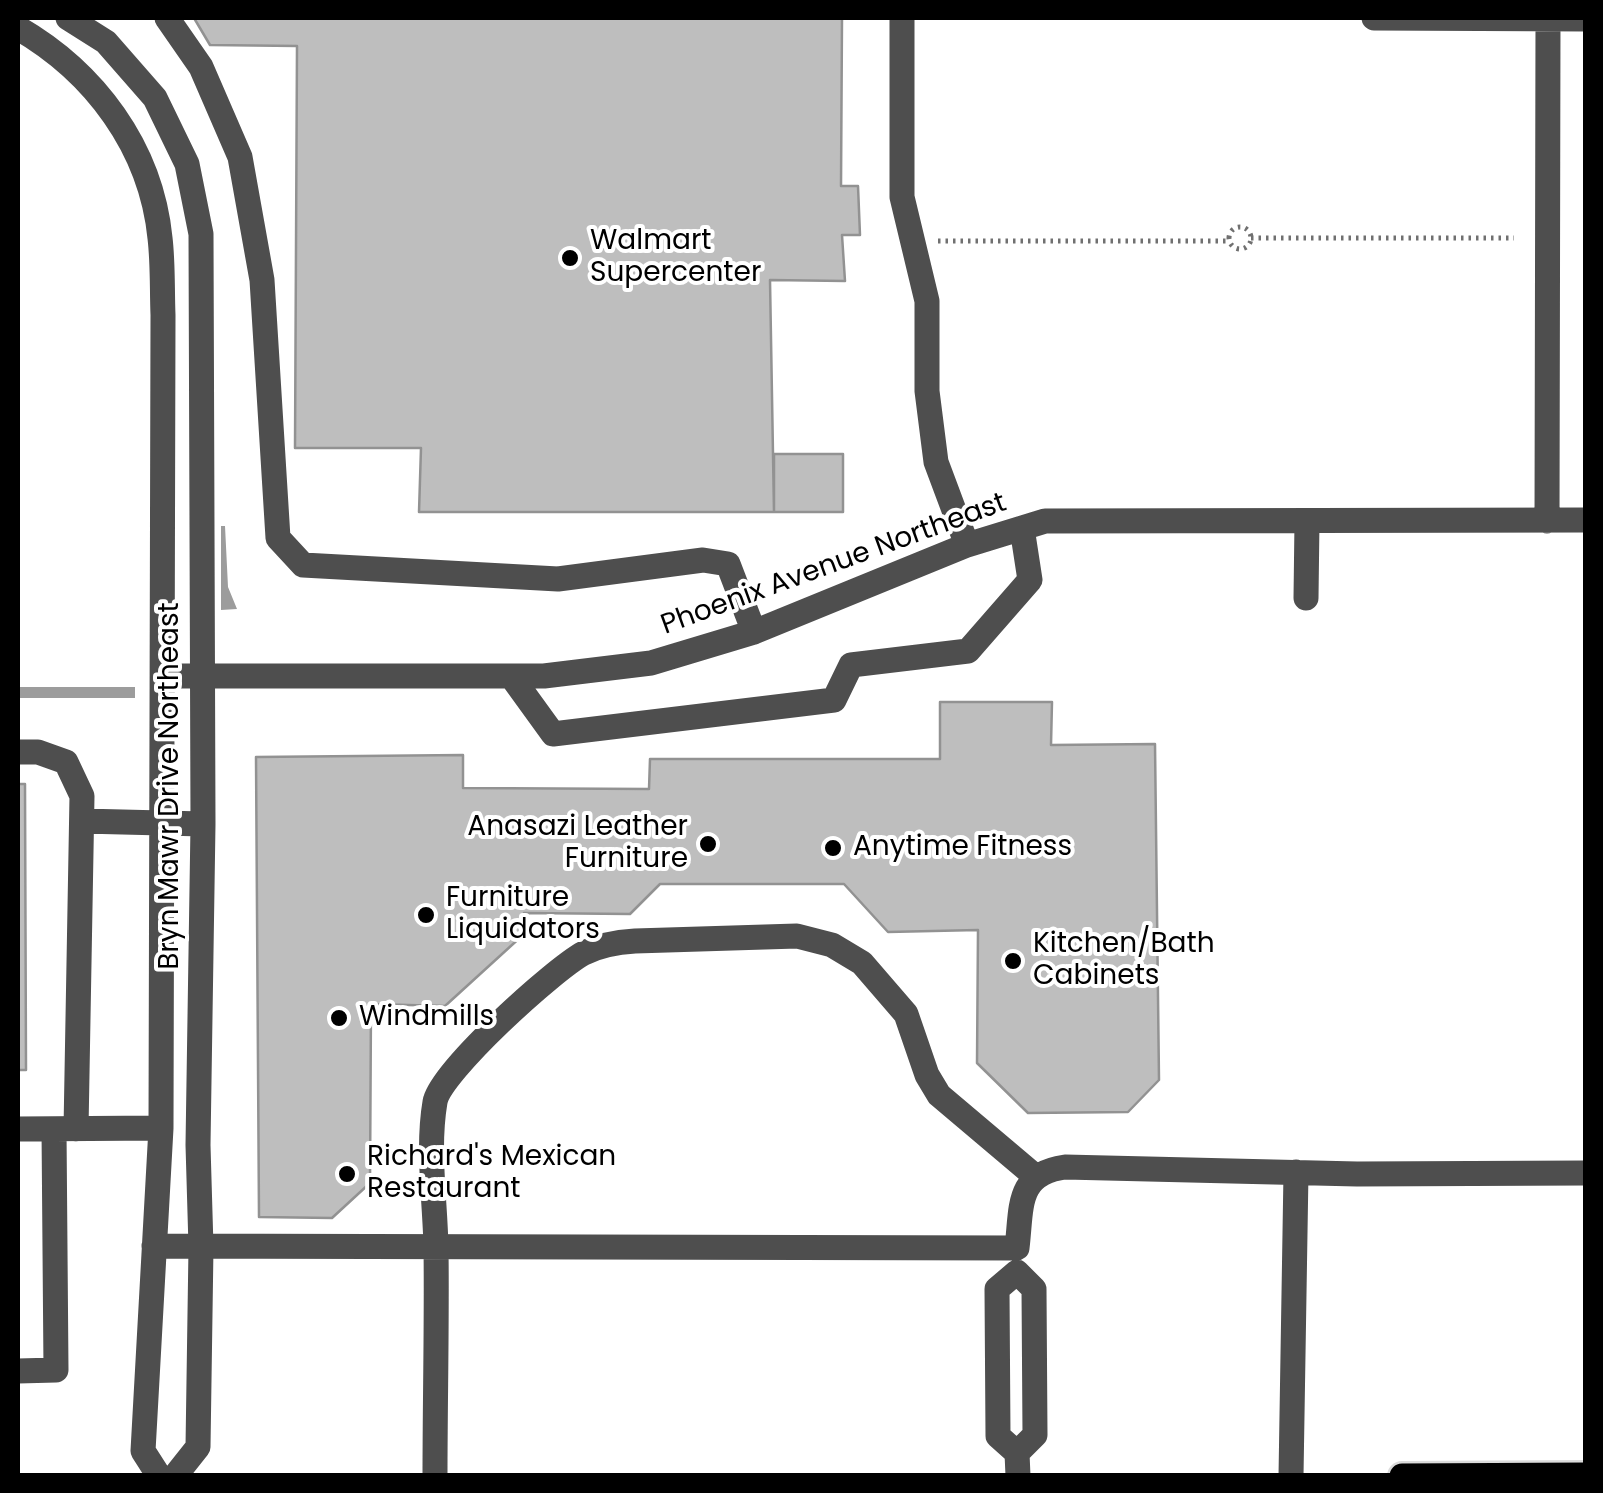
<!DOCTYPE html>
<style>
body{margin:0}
#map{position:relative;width:1603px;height:1493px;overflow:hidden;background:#fff;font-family:Poppins,sans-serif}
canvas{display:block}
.frame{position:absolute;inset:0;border:20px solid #000;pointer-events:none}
</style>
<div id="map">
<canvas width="1603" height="1493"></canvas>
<div class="frame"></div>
</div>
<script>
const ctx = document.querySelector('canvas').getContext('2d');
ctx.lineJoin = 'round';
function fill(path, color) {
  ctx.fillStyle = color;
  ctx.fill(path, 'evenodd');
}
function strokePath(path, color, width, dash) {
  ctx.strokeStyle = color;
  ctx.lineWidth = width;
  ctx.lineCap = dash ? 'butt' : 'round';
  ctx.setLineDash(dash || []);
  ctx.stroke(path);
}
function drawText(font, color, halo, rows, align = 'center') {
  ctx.font = font + ' Poppins,sans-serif';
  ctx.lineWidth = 8;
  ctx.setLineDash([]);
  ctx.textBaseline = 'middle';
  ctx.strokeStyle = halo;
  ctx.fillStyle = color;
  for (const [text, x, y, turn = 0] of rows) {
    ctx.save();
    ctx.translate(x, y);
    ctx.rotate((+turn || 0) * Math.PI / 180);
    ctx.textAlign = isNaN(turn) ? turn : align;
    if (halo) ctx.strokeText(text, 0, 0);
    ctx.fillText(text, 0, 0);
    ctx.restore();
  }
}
fill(new Path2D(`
 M 221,526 L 225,526 L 228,587 L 237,609 L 221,610 Z
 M 18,687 L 135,687 L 135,698 L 18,698 Z`), '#9c9c9c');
const building = new Path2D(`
 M 194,18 L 842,18 L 841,186 L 858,186 L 860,235 L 842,235 L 845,281 L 770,280 L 774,512 L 419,512 L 421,448 L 295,448 L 297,46 L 210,45 Z
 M 774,454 L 843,454 L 843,512 L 774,512 Z
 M 940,702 L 1052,702 L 1051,745 L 1155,744 L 1159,1080 L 1128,1112 L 1028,1113 L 977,1063 L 978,930 L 888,932 L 844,884 L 660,884 L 630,914 L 524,913 L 524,934 L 445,1006 L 371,1004 L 370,1183 L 332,1218 L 259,1217 L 256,757 L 463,755 L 463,788 L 649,789 L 650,759 L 940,759 Z
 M 18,784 L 25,784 L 26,1070 L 18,1070 Z`);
fill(building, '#bebebe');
strokePath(building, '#929292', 2.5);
const major = new Path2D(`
 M 1402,1476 L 1586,1475`);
strokePath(major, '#dbdbdb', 30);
strokePath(new Path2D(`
 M1229 238a11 11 0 1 1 22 0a11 11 0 1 1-22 0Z
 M 1251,238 L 1514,238
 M 938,241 L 1230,241`), '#707070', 5, [2.5, 5]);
strokePath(new Path2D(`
 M 68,18 L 106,42 L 155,98 L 187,164 L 201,234 L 203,824 L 198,1145 L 201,1247 L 198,1447 L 175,1476
 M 167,18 L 201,67 L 240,157 L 262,280 L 278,538 L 303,565 L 558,579 L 703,560 L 728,564 L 754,632
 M 902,18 L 902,197 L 927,301 L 927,391 L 936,462 L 967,545
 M 1374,18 L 1586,19
 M 18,28 C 94,72 151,147 160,238 C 163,263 162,289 163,315 L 161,1128 L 143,1451 L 159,1476
 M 1547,521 L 1548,18
 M 1306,598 L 1307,521
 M 163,676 L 544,676 L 651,663 L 754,632 L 967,545 L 1045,521 L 1586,520
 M 511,676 L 553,734 L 834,700 L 851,665 L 968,651 L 1030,580 L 1022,528
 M 18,752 L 38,752 L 66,762 L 82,796 L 76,1129
 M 82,821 L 203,824
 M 18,1129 L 161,1128
 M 154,1246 L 1017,1248 C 1022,1206 1016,1174 1065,1167 L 1357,1174 L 1586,1173
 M 18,1371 L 56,1370 L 54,1129
 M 1017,1453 L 1035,1435 L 1034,1289 L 1017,1272 L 997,1289 L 998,1436 L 1017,1453 L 1018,1476
 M 435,1476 C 435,1399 437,1323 436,1247 C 435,1200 427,1149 435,1102 C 440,1072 554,969 584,953 C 600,945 618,942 635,941 L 797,936 L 832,945 L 862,963 L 906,1014 L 927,1075 L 939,1095 L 1036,1177
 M 1291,1476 L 1296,1172`), '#4e4e4e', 25);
strokePath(major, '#000', 25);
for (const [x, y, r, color] of [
 [570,258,10,"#000"],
 [708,844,10,"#000"],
 [833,848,10,"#000"],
 [426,915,10,"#000"],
 [1013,961,10,"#000"],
 [339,1018,10,"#000"],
 [347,1174,10,"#000"]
]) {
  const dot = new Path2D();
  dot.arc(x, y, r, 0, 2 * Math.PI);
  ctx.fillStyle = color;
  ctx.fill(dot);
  strokePath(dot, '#fff', 4);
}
drawText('28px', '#000', '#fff', [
 ["Walmart",590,242],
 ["Supercenter",590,274],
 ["Anasazi Leather",688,828,"right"],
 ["Furniture",688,860,"right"],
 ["Anytime Fitness",853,848],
 ["Furniture",446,899],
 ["Liquidators",446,931],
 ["Kitchen/Bath",1033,945],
 ["Cabinets",1033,977],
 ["Windmills",359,1018],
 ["Richard's Mexican",367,1158],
 ["Restaurant",367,1190]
], 'left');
drawText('28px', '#000', '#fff', [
 ["Phoenix Avenue Northeast",834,565,-20],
 ["Bryn Mawr Drive Northeast",171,786,-90]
]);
</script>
